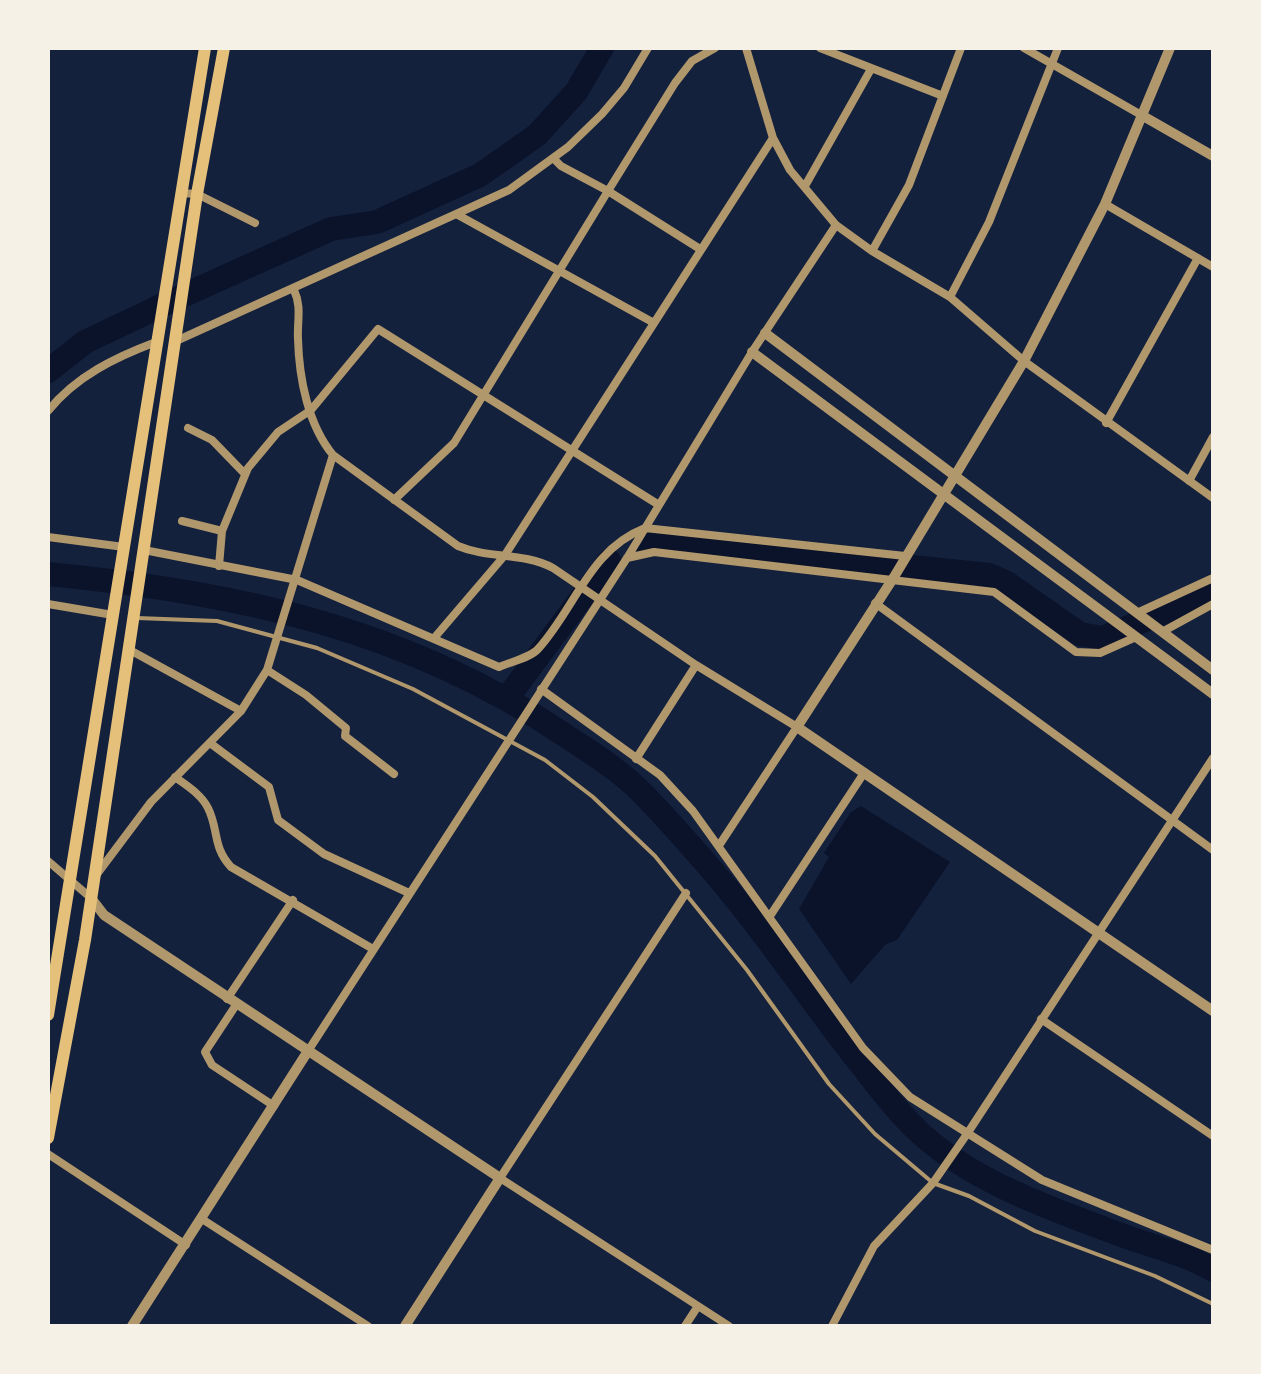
<!DOCTYPE html>
<style>
body{margin:0}
#map{position:relative;width:1261px;height:1374px;overflow:hidden;background:#14213d;font-family:"Golos Text",sans-serif}
canvas{display:block}
.frame{position:absolute;inset:0;border:50px solid #f6f1e7;pointer-events:none}
</style>
<div id="map">
<canvas width="1261" height="1374"></canvas>
<div class="frame"></div>
</div>
<script>
const ctx = document.querySelector('canvas').getContext('2d');
ctx.lineJoin = 'round';
function fill(path, color) {
  ctx.fillStyle = color;
  ctx.fill(path, 'evenodd');
}
function strokePath(path, color, width, dash) {
  ctx.strokeStyle = color;
  ctx.lineWidth = width;
  ctx.lineCap = dash ? 'butt' : 'round';
  ctx.setLineDash(dash || []);
  ctx.stroke(path);
}
fill(new Path2D(`
 M 861,806 L 950,862 L 897,940 L 885,945 L 851,984 L 799,909 L 829,857 L 824,853 L 851,812 Z`), '#0b132b');
strokePath(new Path2D(`
 M 48,371 L 85,342 L 171,301 L 331,229 L 377,222 L 480,175 L 537,135 L 576,92 L 602,48
 M 645,542 L 653,540 L 989,575 L 1007,583 L 1080,634 L 1102,638 L 1213,592
 M 48,574 C 235,592 405,628 563,734 C 590,752 619,769 642,793 C 663,814 684,838 704,861 C 757,921 802,988 851,1052 C 873,1079 894,1109 920,1133 C 976,1184 1057,1211 1127,1237 C 1157,1248 1186,1254 1213,1270
 M 508,697 L 609,561`), '#0b132b', 24);
strokePath(new Path2D(`
 M 137,618 L 217,621 L 317,648 L 413,689 L 545,760 L 593,797 L 655,856 L 747,970 L 829,1084 L 875,1134 L 933,1183 L 969,1196 L 1035,1231 L 1155,1276 L 1213,1304`), '#b1986c', 4);
strokePath(new Path2D(`
 M 746,48 L 773,138 L 790,170 L 836,225 L 872,251 L 950,297 L 1024,361 L 1213,498
 M 820,48 L 943,96
 M 1024,48 L 1143,116
 M 805,186 L 871,69
 M 180,193 L 197,194 L 255,223
 M 1105,204 L 1213,267
 M 458,215 L 654,323
 M 700,249 L 608,191 L 675,83 L 692,61 L 715,48
 M 872,251 L 909,185 L 961,48
 M 294,290 C 302,307 297,321 298,339 C 299,378 308,425 333,455 L 458,546 C 489,559 523,552 553,568 L 696,665 L 797,727 L 720,844
 M 950,297 L 989,222 L 1058,48
 M 176,341 L 509,190 L 568,147 L 602,114 L 624,88 L 648,48
 M 48,411 C 76,376 116,357 156,342
 M 1106,423 L 1198,258
 M 188,428 L 212,440 L 245,474
 M 1189,481 L 1213,437
 M 394,500 L 454,443 L 608,191 L 561,166 L 553,158
 M 182,521 L 222,531
 M 48,537 L 124,547
 M 144,550 L 297,580 L 499,667 C 510,662 530,658 538,649 C 576,607 589,550 645,528 L 905,556
 M 627,558 L 654,552 L 994,592 L 1076,652 L 1100,653 L 1136,637
 M 219,566 L 222,531 L 248,468 L 278,432 L 311,410 L 378,329 L 659,505
 M 875,603 L 1213,850
 M 48,604 L 113,615
 M 1137,613 L 1213,578
 M 1162,632 L 1213,604
 M 435,637 L 505,555 L 773,138
 M 128,649 L 241,711
 M 267,670 L 306,695 L 346,728 L 345,736 L 394,774
 M 541,689 L 660,775 L 693,811 L 863,1048 L 910,1097 L 1042,1180 L 1213,1250
 M 210,743 L 269,787 L 278,820 L 324,854 L 409,893
 M 636,759 L 696,665
 M 175,777 C 187,786 201,794 208,808 C 219,830 212,846 231,867 L 373,949
 M 48,861 L 91,898
 M 97,874 L 151,802 L 241,711 L 267,670 L 333,455
 M 686,893 L 500,1178 L 729,1326
 M 770,916 L 864,773
 M 227,999 L 293,900
 M 236,1005 L 205,1052 L 212,1065 L 274,1106
 M 1041,1019 L 1213,1136
 M 308,1051 L 627,558 L 752,352 L 836,225
 M 48,1154 L 186,1245
 M 202,1219 L 368,1326
 M 685,1326 L 698,1306
 M 832,1326 L 874,1246 L 933,1183 L 967,1134 L 1213,758`), '#b1986c', 8);
strokePath(new Path2D(`
 M 1170,48 L 1105,204 L 1024,361 L 894,577 L 797,727 L 1213,1011
 M 1143,116 L 1213,156
 M 765,333 L 1213,670
 M 752,352 L 1213,694
 M 91,898 L 104,915 L 500,1178 L 405,1326
 M 132,1326 L 308,1051`), '#b1986c', 10);
strokePath(new Path2D(`
 M 48,1015 L 205,48
 M 48,1138 L 85,940 L 197,194 L 224,48`), '#e5c07b', 12);
</script>
